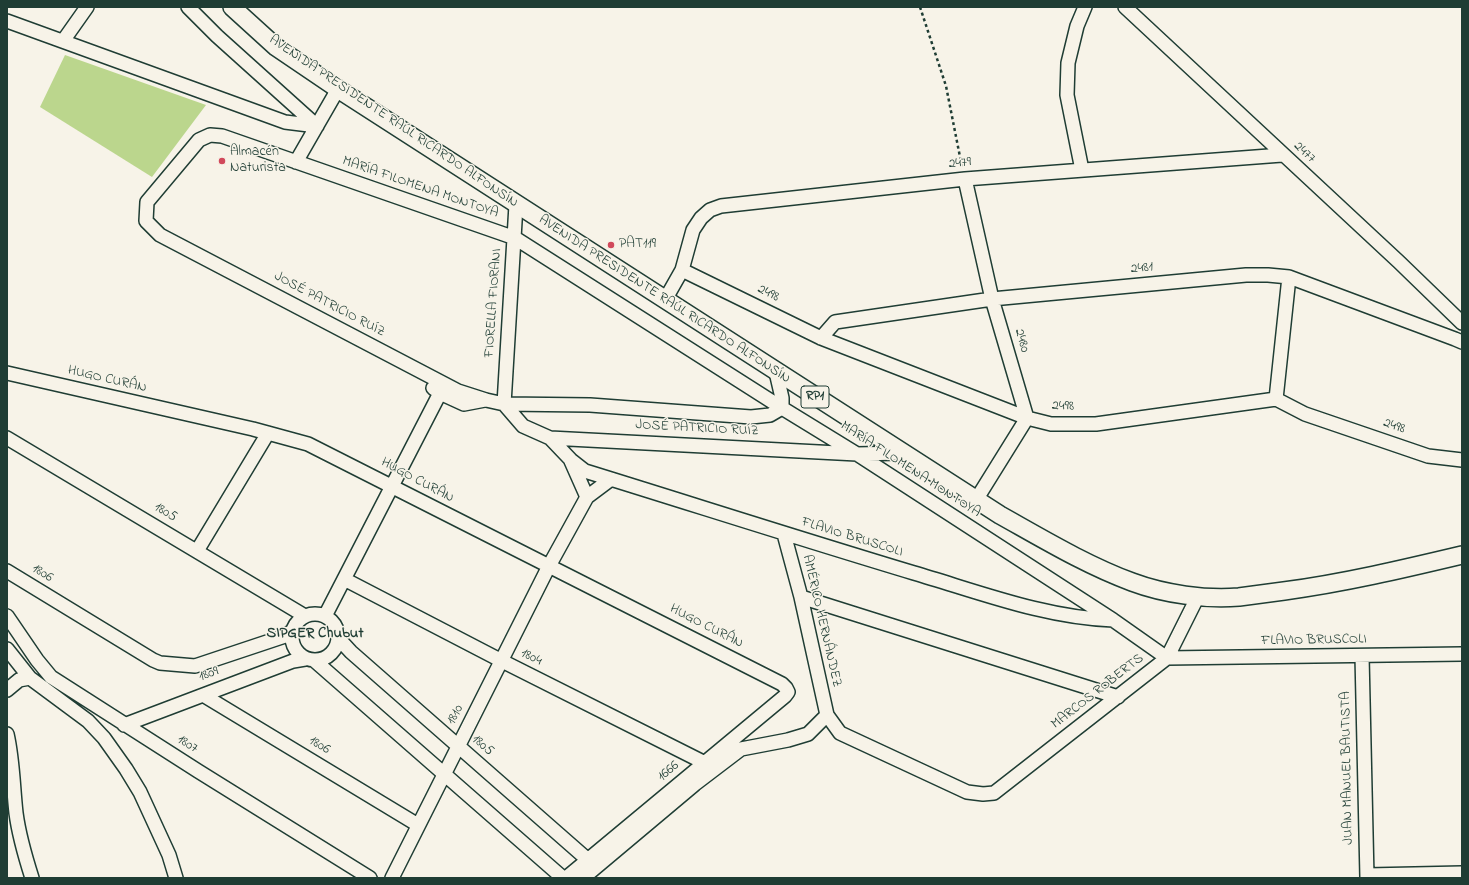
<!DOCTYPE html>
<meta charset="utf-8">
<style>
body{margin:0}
#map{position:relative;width:1469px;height:885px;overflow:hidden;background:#f7f3e8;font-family:"Indie Flower",sans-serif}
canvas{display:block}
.frame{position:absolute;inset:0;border:8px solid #1f3d34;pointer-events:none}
</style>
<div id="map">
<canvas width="1469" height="885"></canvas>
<div class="frame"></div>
</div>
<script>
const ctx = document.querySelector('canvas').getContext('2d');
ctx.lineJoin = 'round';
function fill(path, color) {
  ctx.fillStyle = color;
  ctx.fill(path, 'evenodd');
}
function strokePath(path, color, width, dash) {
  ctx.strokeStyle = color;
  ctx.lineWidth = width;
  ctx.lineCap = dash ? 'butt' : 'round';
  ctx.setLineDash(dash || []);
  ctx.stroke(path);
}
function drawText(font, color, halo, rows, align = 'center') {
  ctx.font = font + ' "Indie Flower",sans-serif';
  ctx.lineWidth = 3;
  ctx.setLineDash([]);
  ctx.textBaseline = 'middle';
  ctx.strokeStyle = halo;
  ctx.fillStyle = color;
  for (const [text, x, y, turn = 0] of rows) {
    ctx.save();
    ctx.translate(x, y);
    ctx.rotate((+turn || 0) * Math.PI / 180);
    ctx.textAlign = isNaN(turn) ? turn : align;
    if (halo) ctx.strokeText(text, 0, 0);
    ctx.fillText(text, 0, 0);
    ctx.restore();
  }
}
fill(new Path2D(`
 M 65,55 L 206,105 L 152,177 L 40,107 Z`), '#bbd68d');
const minor = new Path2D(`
 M 188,7 L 217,36 L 317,126
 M 1125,7 L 1399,262 L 1462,323
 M 7,21 L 285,122 L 317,126
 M 63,41 L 87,7
 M 296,162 L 338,89
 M 1082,170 L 1067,95 L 1068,63 L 1077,26 L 1085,7
 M 965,179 L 992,299 L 1027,418 L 976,500
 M 682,270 L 821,338 L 1027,418 L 1051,424 L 1096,424 L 1276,399 L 1305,414 L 1428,456 L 1462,460
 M 665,300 L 682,270 L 693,230 L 701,218 L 710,210 L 721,206 L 965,179 L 1282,155
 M 821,338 L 835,322 L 992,299 L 1246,275 L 1268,275 L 1289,277 L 1455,339 L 1462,342
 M 776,372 L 782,398 L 782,408 L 770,415 L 751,417 L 590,405 L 504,404 L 486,400 L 458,391 L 160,235 L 146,221 L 147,202 L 199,140 L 210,135 L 222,136 L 515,238 L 782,408 L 857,454 L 1113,620 L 1167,658
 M 7,373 L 253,429 L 308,444 L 782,684 L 786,688 L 788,692 L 785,696 L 566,878
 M 433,388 L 440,393 L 464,404 L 485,400
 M 1276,399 L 1289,277
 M 504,404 L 523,426 L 550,438 L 857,454 L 901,453
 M 504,404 L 516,205
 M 7,438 L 305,616
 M 550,438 L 571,460 L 585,471 C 695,505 804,540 914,573 C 979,592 1046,618 1113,620
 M 571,461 L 587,497 L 611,479
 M 784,534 L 801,597 L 827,715 L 840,733 L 967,792 L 983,794 L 994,793 L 1167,658 L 1198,596
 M 197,551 L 268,433
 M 7,571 L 153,660 L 160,663 L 195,666 L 285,636 L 292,631
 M 344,579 L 502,661 L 705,763
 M 801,597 L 1118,697
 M292 637a23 23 0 1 1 46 0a23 23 0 1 1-46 0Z
 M 7,616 L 37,660 L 51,677 L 198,771 L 370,878
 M 325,616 L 440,393
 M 339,639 L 351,652 L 588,860
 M 7,649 L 30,678 L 88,721 L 104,738 L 126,769 L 140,792 L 169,855 L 176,878
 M 1362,656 L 1367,878
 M 1167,658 L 1462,654
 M 315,661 L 563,878
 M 7,690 L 19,680 L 30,678
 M 203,695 L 418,825
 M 124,725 L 293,661 L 305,659
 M 7,734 C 13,760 13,786 16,813 C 19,836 25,856 32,878
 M 1367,875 L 1462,873
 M 392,878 L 549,566 L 587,497
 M 583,878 L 695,784 L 741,749 L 788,740 L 808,734 L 827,715`);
const major = new Path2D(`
 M 232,7 L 276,47 L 338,89 L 1000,515 C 1043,539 1086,565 1132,582 C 1164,594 1206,600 1239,597 C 1254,595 1269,593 1284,591 C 1344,583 1403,569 1462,555`);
strokePath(minor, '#1f3d34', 16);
strokePath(major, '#1f3d34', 20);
strokePath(new Path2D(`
 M 920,7 L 946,86 L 962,167`), '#1f3d34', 2.5, [3, 3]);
strokePath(minor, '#f7f3e8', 13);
strokePath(major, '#f7f3e8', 17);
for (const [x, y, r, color] of [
 [222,161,4,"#d1495b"],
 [611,245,4,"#d1495b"]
]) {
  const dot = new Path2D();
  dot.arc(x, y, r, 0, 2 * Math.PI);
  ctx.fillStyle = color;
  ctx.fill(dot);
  strokePath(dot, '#f7f3e8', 1.5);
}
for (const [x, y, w] of [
 [815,397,28]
]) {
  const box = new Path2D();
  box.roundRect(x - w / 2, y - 11, w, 22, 3);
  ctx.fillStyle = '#f7f3e8';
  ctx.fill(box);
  strokePath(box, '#1f3d34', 1);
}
drawText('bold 13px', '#1f3d34', null, [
 ["RP1",815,397]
]);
drawText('14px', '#1f3d34', '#f7f3e8', [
 ["AVENIDA PRESIDENTE RAÚL RICARDO ALFONSÍN",393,122,34],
 ["2477",1304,153,43],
 ["2479",960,164,-6],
 ["MARÍA FILOMENA MONTOYA",420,188,19],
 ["2481",1142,269,-6],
 ["2498",768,294,26],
 ["AVENIDA PRESIDENTE RAÚL RICARDO ALFONSÍN",664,300,33],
 ["FIORELLA FIORANI",494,303,-86],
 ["JOSÉ PATRICIO RUÍZ",329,305,28],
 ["2480",1021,341,74],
 ["HUGO CURÁN",107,380,13],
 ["2498",1063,407,2],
 ["2498",1394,427,19],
 ["JOSÉ PATRICIO RUÍZ",697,429,3],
 ["MARÍA FILOMENA MONTOYA",910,470,33],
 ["HUGO CURÁN",417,481,28],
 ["1805",165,513,31],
 ["FLAVIO BRUSCOLI",852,538,17],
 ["1806",42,574,32],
 ["AMÉRICO HERNÁNDEZ",821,621,77],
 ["HUGO CURÁN",706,627,27],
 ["FLAVIO BRUSCOLI",1314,641,-1],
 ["1804",531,658,27],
 ["1809",209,675,-20],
 ["MARCOS ROBERTS",1098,692,-38],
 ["1810",456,715,-63],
 ["1807",187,745,32],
 ["1806",319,746,31],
 ["1805",482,746,41],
 ["JUAN MANUEL BAUTISTA",1348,768,-91],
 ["1666",669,772,-40]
]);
drawText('14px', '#1f3d34', '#f7f3e8', [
 ["Almacén",230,153],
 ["Naturista",230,169],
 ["PAT119",619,245]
], 'left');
drawText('bold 15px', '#1f3d34', '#f7f3e8', [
 ["SIPGER Chubut",315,635]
]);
</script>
